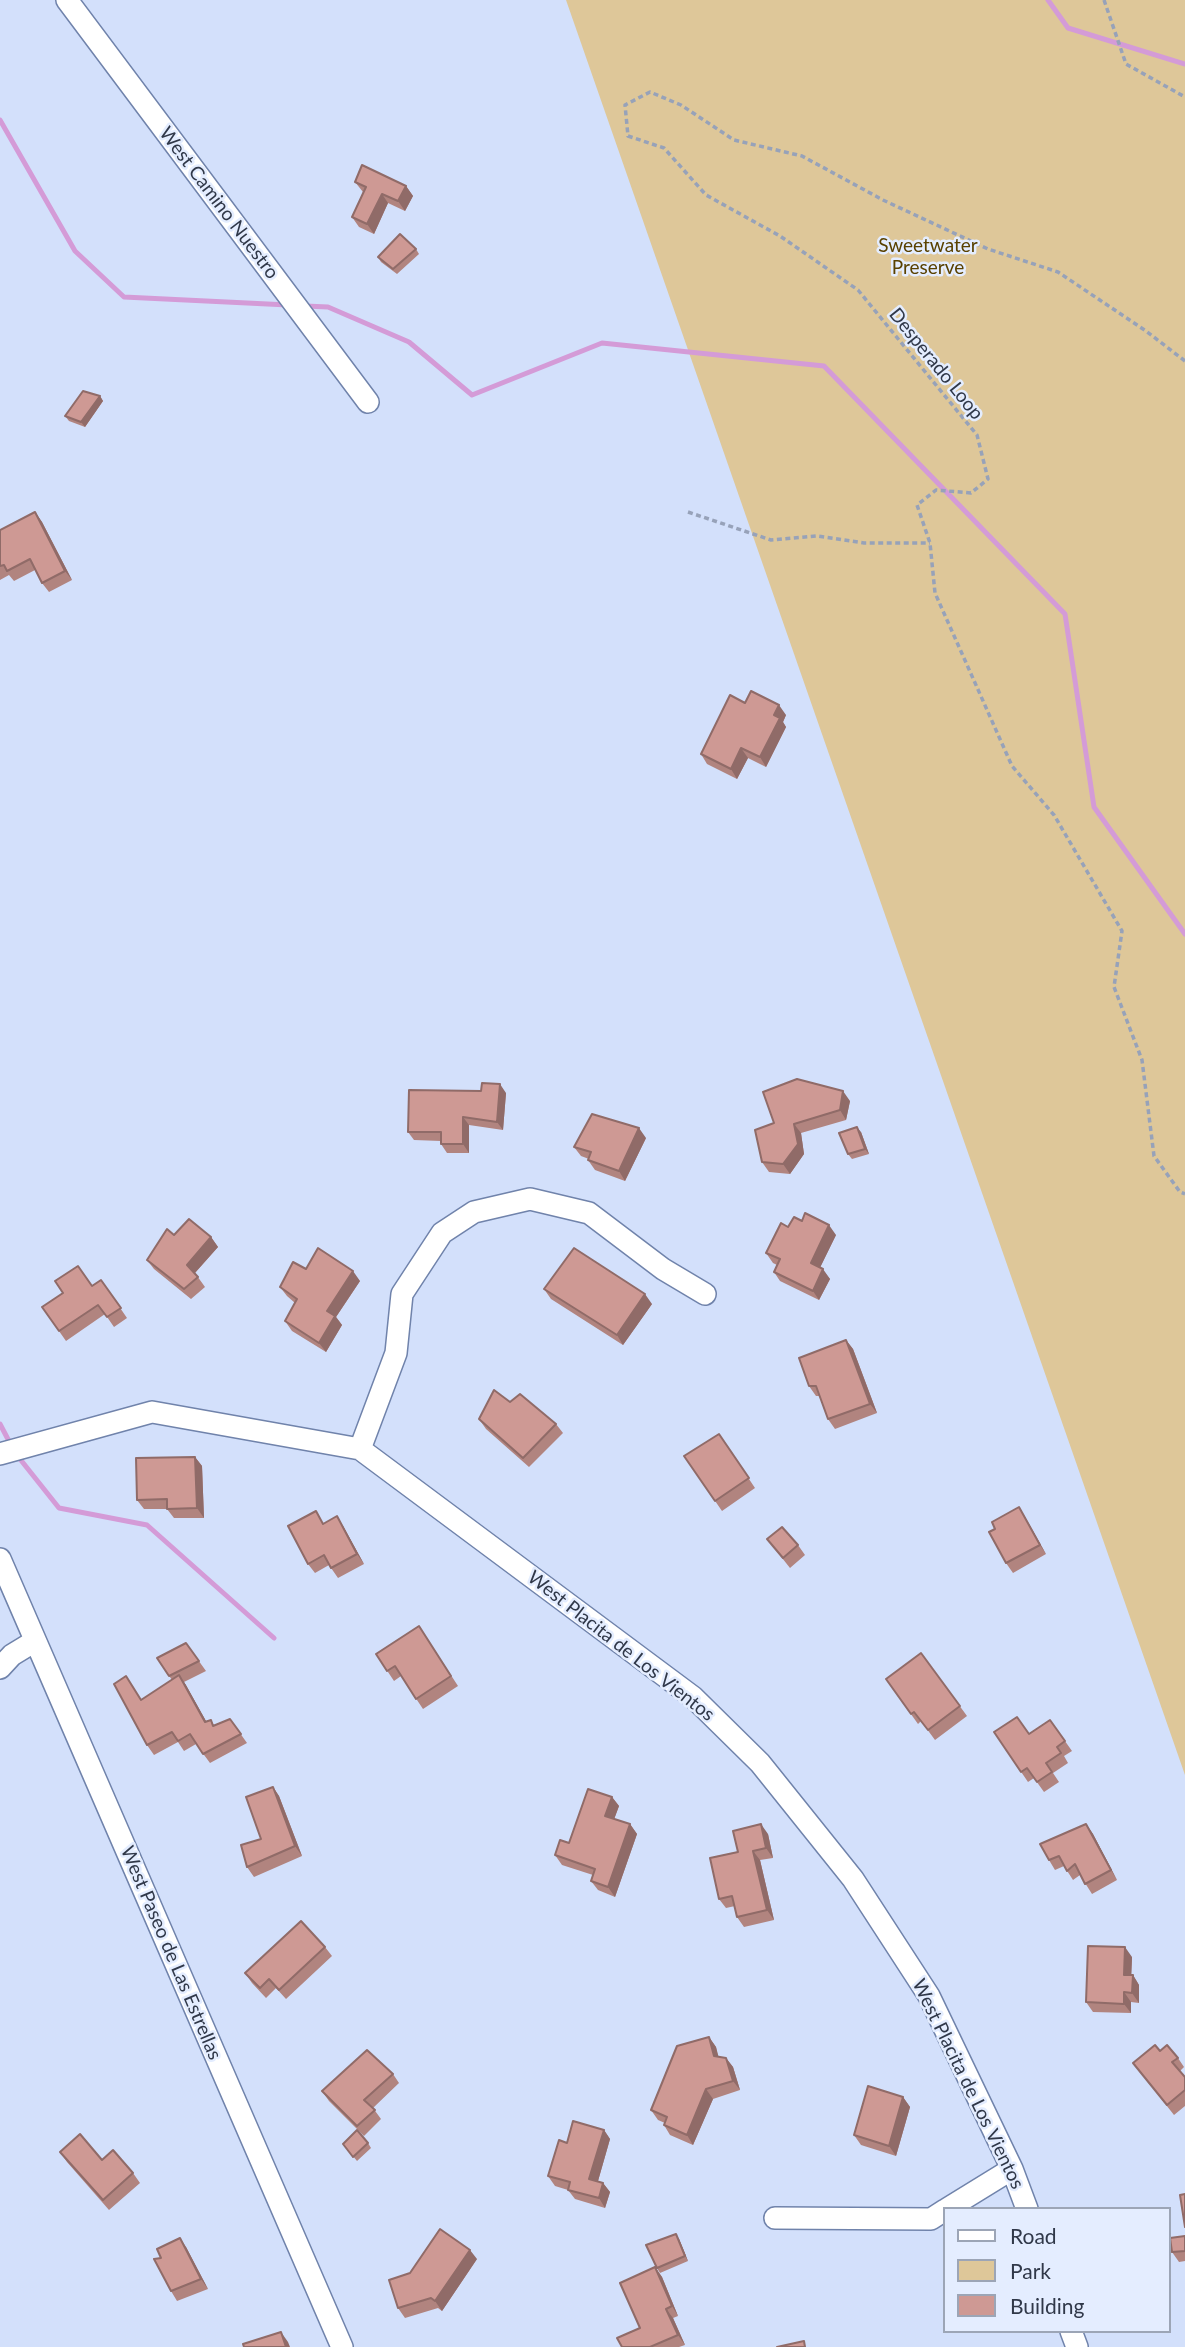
<!DOCTYPE html>
<style>
body{margin:0}
#map{position:relative;width:1185px;height:2347px;overflow:hidden;background:#d3e0fb;font-family:Lato,sans-serif}
canvas{display:block}
.legend{position:absolute;left:943px;top:2207px;width:228px;height:126px;box-sizing:border-box;background:#e4edff;border:2px solid #9ca5b6;margin:0;padding:9px 12px;list-style:none;font-size:21px;color:#303849}
.legend li{display:flex;align-items:center;gap:14px;height:35px}
.legend b{width:35px;border:2px solid #9ca5b6}
</style>
<div id="map">
<canvas width="1185" height="2347"></canvas>
<ul class="legend">
<li><b style="height:9px;background:#fff"></b>Road</li>
<li><b style="height:19px;background:#dec799"></b>Park</li>
<li><b style="height:19px;background:#ce9994"></b>Building</li>
</ul>
</div>
<script>
const ctx = document.querySelector('canvas').getContext('2d');
ctx.lineJoin = 'round';
function fill(path, color) {
  ctx.fillStyle = color;
  ctx.fill(path, 'evenodd');
}
function strokePath(path, color, width, dash) {
  ctx.strokeStyle = color;
  ctx.lineWidth = width;
  ctx.lineCap = dash ? 'butt' : 'round';
  ctx.setLineDash(dash || []);
  ctx.stroke(path);
}
function drawText(font, color, halo, rows, align = 'center') {
  ctx.font = font + ' Lato,sans-serif';
  ctx.lineWidth = 5;
  ctx.setLineDash([]);
  ctx.textBaseline = 'middle';
  ctx.strokeStyle = halo;
  ctx.fillStyle = color;
  for (const [text, x, y, turn = 0] of rows) {
    ctx.save();
    ctx.translate(x, y);
    ctx.rotate((+turn || 0) * Math.PI / 180);
    ctx.textAlign = isNaN(turn) ? turn : align;
    if (halo) ctx.strokeText(text, 0, 0);
    ctx.fillText(text, 0, 0);
    ctx.restore();
  }
}
fill(new Path2D(`
 M 566,0 L 1185,0 L 1185,1775 Z`), '#dec799');
strokePath(new Path2D(`
 M 1048,0 L 1068,28 L 1185,64
 M 0,120 L 75,251 L 124,297 L 288,305
 M 305,306 L 328,307 L 409,342 L 472,395 L 602,343 L 824,366 L 1065,614 L 1094,807 L 1185,934
 M 0,1424 L 11,1445
 M 16,1454 L 59,1508 L 147,1525 L 274,1638`), '#d49bd7', 5);
const minor = new Path2D(`
 M 67,0 L 368,402
 M 360,1449 L 396,1353 L 402,1294 L 442,1233 L 474,1212 L 530,1199 L 589,1213 L 663,1269 L 705,1294
 M 0,1454 L 152,1412 L 360,1449 L 693,1697 L 760,1763 L 853,1879 L 929,1996 L 1012,2169 L 1027,2209
 M 0,1559 L 342,2347
 M 0,1668 L 12,1655 L 35,1641
 M 947,2209 L 1012,2169
 M 775,2218 L 931,2219 L 945,2210
 M 1071,2331 L 1077,2347`);
strokePath(minor, '#7083ab', 24);
strokePath(new Path2D(`
 M 1104,0 L 1126,64 L 1185,97
 M 1185,361 L 1146,331 L 1058,272 L 988,249 L 883,200 L 802,156 L 734,140 L 681,105 L 650,92 L 625,105 L 628,136 L 664,148 L 706,195 L 780,236 L 858,290 L 977,435 L 988,479 L 971,493 L 936,490 L 917,505 L 930,543 L 935,593 L 1012,766 L 1054,815 L 1122,931 L 1114,987 L 1142,1060 L 1154,1156 L 1180,1192 L 1185,1194
 M 688,512 L 771,540 L 817,536 L 864,543 L 930,543`), '#97a2b9', 3.5, [5, 3.5]);
strokePath(minor, '#fff', 21);
fill(new Path2D(`
 M 355,182 L 406,186 L 413,196 L 405,211 L 388,203 L 374,234 L 359,227 L 352,217 L 363,192 Z
 M 416,249 L 419,254 L 397,274 L 381,262 L 378,257 Z
 M 100,396 L 103,401 L 85,427 L 69,421 L 65,416 Z
 M 35,512 L 42,522 L 72,580 L 49,592 L 42,583 L 35,570 L 14,581 L 9,575 L 0,580 L 0,530 Z
 M 745,703 L 786,715 L 783,722 L 786,727 L 766,767 L 748,758 L 737,779 L 707,764 L 701,754 Z
 M 506,1093 L 503,1130 L 469,1125 L 469,1153 L 447,1153 L 441,1144 L 441,1141 L 414,1140 L 408,1132 Z
 M 850,1101 L 846,1120 L 801,1133 L 804,1154 L 790,1174 L 769,1172 L 762,1162 L 755,1130 Z
 M 861,1132 L 869,1154 L 852,1159 L 848,1154 Z
 M 646,1138 L 625,1181 L 595,1170 L 588,1160 L 589,1159 L 581,1156 L 574,1147 Z
 M 788,1227 L 836,1235 L 820,1267 L 830,1279 L 819,1300 L 780,1281 L 774,1272 L 777,1265 L 773,1263 L 766,1253 Z
 M 174,1235 L 211,1237 L 218,1247 L 195,1273 L 205,1287 L 191,1299 L 154,1269 L 147,1260 Z
 M 306,1269 L 360,1281 L 336,1317 L 342,1325 L 326,1352 L 292,1331 L 285,1321 L 295,1303 L 287,1296 L 280,1287 Z
 M 101,1280 L 127,1318 L 114,1327 L 105,1314 L 66,1341 L 42,1307 L 92,1286 Z
 M 544,1289 L 652,1304 L 623,1345 L 551,1299 Z
 M 846,1340 L 853,1349 L 877,1413 L 835,1429 L 828,1419 L 820,1396 L 816,1396 L 809,1386 Z
 M 510,1402 L 556,1424 L 563,1433 L 529,1467 L 486,1429 L 479,1419 Z
 M 719,1434 L 755,1488 L 722,1511 L 684,1456 Z
 M 195,1457 L 202,1466 L 204,1518 L 174,1518 L 167,1509 L 144,1509 L 137,1500 Z
 M 1019,1507 L 1025,1517 L 1046,1554 L 1013,1573 L 1006,1563 L 995,1529 Z
 M 324,1523 L 343,1526 L 364,1564 L 338,1578 L 329,1565 L 315,1573 L 308,1564 Z
 M 767,1539 L 798,1545 L 805,1555 L 790,1568 Z
 M 419,1626 L 458,1686 L 423,1709 L 401,1676 L 394,1681 L 376,1654 Z
 M 186,1643 L 206,1671 L 184,1682 L 206,1721 L 211,1720 L 214,1725 L 230,1719 L 247,1743 L 210,1763 L 196,1744 L 184,1751 L 178,1742 L 154,1755 L 147,1745 L 142,1700 L 172,1680 L 157,1658 Z
 M 921,1653 L 967,1716 L 935,1740 L 921,1721 L 918,1724 L 886,1679 Z
 M 1050,1720 L 1072,1751 L 1064,1756 L 1068,1763 L 1053,1773 L 1059,1782 L 1044,1792 L 1034,1778 L 1028,1782 L 994,1732 L 1029,1734 Z
 M 273,1787 L 279,1796 L 302,1856 L 254,1877 L 247,1867 L 261,1839 Z
 M 612,1797 L 619,1806 L 614,1819 L 630,1824 L 637,1834 L 615,1897 L 598,1890 L 591,1881 L 593,1875 L 562,1865 L 555,1855 L 569,1843 Z
 M 1086,1824 L 1093,1834 L 1117,1880 L 1092,1894 L 1080,1875 L 1073,1880 L 1064,1866 L 1055,1870 L 1049,1860 Z
 M 768,1834 L 773,1858 L 760,1860 L 774,1920 L 744,1927 L 737,1917 L 735,1906 L 726,1908 L 719,1899 L 738,1852 Z
 M 325,1947 L 332,1956 L 286,1999 L 276,1988 L 266,1998 L 252,1983 L 245,1973 Z
 M 1132,1957 L 1131,1975 L 1133,1975 L 1139,1985 L 1139,2003 L 1131,2002 L 1131,2013 L 1093,2012 L 1086,2002 Z
 M 709,2037 L 716,2047 L 718,2057 L 726,2058 L 733,2067 L 740,2090 L 713,2099 L 693,2145 L 670,2135 L 664,2125 L 665,2123 L 658,2120 L 651,2110 Z
 M 1160,2051 L 1178,2058 L 1184,2067 L 1180,2071 L 1185,2077 L 1185,2106 L 1174,2115 L 1133,2063 Z
 M 393,2074 L 399,2083 L 373,2108 L 381,2119 L 364,2136 L 329,2101 L 322,2091 Z
 M 903,2097 L 910,2107 L 896,2156 L 861,2145 L 854,2135 Z
 M 604,2130 L 610,2139 L 598,2181 L 603,2183 L 610,2192 L 605,2208 L 575,2199 L 568,2190 L 555,2186 L 548,2176 L 567,2143 Z
 M 368,2143 L 371,2148 L 357,2161 L 343,2144 Z
 M 60,2152 L 102,2160 L 133,2173 L 140,2183 L 109,2210 L 67,2162 Z
 M 1185,2236 L 1185,2261 L 1179,2262 L 1172,2252 Z
 M 679,2239 L 688,2261 L 660,2273 L 657,2268 Z
 M 186,2247 L 208,2289 L 177,2301 L 171,2291 L 161,2258 Z
 M 477,2259 L 442,2311 L 438,2308 L 405,2318 L 398,2308 L 410,2273 Z
 M 655,2267 L 662,2277 L 678,2316 L 673,2318 L 685,2345 L 679,2347 L 622,2347 L 640,2328 Z`), '#b1847f');
fill(new Path2D(`
 M 406,186 L 413,196 L 405,211 L 398,201 Z
 M 382,194 L 388,203 L 374,234 L 367,224 Z
 M 100,396 L 103,401 L 85,427 L 81,422 Z
 M 35,512 L 42,522 L 72,580 L 65,571 Z
 M 779,705 L 786,715 L 783,722 L 786,727 L 766,767 L 760,757 L 774,715 Z
 M 741,748 L 748,758 L 737,779 L 731,769 Z
 M 500,1084 L 506,1093 L 503,1130 L 497,1122 Z
 M 843,1091 L 850,1101 L 846,1120 L 840,1110 Z
 M 463,1117 L 469,1125 L 469,1153 L 463,1144 Z
 M 794,1124 L 801,1133 L 804,1154 L 790,1174 L 783,1164 Z
 M 857,1127 L 861,1132 L 869,1154 L 865,1149 Z
 M 639,1128 L 646,1138 L 625,1181 L 619,1171 Z
 M 829,1225 L 836,1235 L 818,1272 L 811,1263 Z
 M 211,1237 L 218,1247 L 193,1275 L 187,1265 Z
 M 823,1269 L 830,1279 L 819,1300 L 813,1291 Z
 M 353,1271 L 360,1281 L 336,1317 L 342,1325 L 326,1352 L 319,1343 L 327,1311 Z
 M 645,1294 L 652,1304 L 623,1345 L 617,1335 Z
 M 846,1340 L 853,1349 L 877,1413 L 870,1404 Z
 M 195,1457 L 202,1466 L 204,1518 L 197,1508 Z
 M 1019,1507 L 1025,1517 L 1046,1554 L 1040,1545 Z
 M 337,1516 L 343,1526 L 364,1564 L 357,1554 Z
 M 179,1675 L 186,1685 L 212,1732 L 205,1722 Z
 M 273,1787 L 279,1796 L 302,1856 L 295,1846 Z
 M 612,1797 L 619,1806 L 612,1825 L 605,1816 Z
 M 630,1824 L 637,1834 L 615,1897 L 608,1887 Z
 M 761,1824 L 768,1834 L 773,1858 L 766,1848 Z
 M 1086,1824 L 1093,1834 L 1117,1880 L 1111,1870 Z
 M 753,1851 L 760,1860 L 774,1920 L 767,1910 Z
 M 1125,1947 L 1132,1957 L 1131,1985 L 1124,1975 Z
 M 1133,1975 L 1139,1985 L 1139,2003 L 1132,1993 Z
 M 1124,1992 L 1131,2002 L 1131,2013 L 1124,2004 Z
 M 709,2037 L 716,2047 L 721,2066 L 714,2056 Z
 M 726,2058 L 733,2067 L 740,2090 L 733,2081 Z
 M 706,2089 L 713,2099 L 693,2145 L 687,2135 Z
 M 903,2097 L 910,2107 L 896,2156 L 889,2146 Z
 M 604,2130 L 610,2139 L 596,2188 L 589,2179 Z
 M 603,2183 L 610,2192 L 605,2208 L 599,2198 Z
 M 676,2234 L 679,2239 L 688,2261 L 685,2256 Z
 M 180,2238 L 186,2247 L 208,2289 L 201,2279 Z
 M 470,2250 L 477,2259 L 442,2311 L 435,2301 Z
 M 655,2267 L 662,2277 L 678,2316 L 672,2306 Z
 M 666,2309 L 673,2318 L 685,2345 L 678,2335 Z
 M 281,2332 L 288,2342 L 290,2347 L 286,2347 Z`), '#906b68');
const building = new Path2D(`
 M 362,165 L 406,186 L 398,201 L 382,194 L 367,224 L 352,217 L 366,187 L 355,182 Z
 M 400,234 L 416,249 L 393,269 L 378,257 Z
 M 83,391 L 100,396 L 81,422 L 65,416 Z
 M 35,512 L 65,571 L 42,583 L 30,559 L 7,571 L 4,565 L 0,566 L 0,530 Z
 M 751,691 L 779,705 L 774,715 L 780,718 L 760,757 L 741,748 L 731,769 L 701,754 L 730,695 L 745,703 Z
 M 797,1079 L 843,1091 L 840,1110 L 794,1124 L 798,1144 L 783,1164 L 762,1162 L 755,1130 L 774,1123 L 763,1092 Z
 M 482,1083 L 500,1084 L 497,1122 L 463,1117 L 463,1144 L 441,1144 L 441,1132 L 408,1132 L 409,1090 L 481,1091 Z
 M 592,1114 L 639,1128 L 619,1171 L 588,1160 L 591,1152 L 574,1147 Z
 M 857,1127 L 865,1149 L 848,1154 L 839,1133 Z
 M 805,1213 L 829,1225 L 811,1263 L 823,1269 L 813,1291 L 774,1272 L 780,1259 L 766,1253 L 781,1223 L 788,1227 L 794,1217 L 802,1221 Z
 M 189,1219 L 211,1237 L 187,1265 L 198,1277 L 184,1289 L 147,1260 L 167,1229 L 174,1235 Z
 M 318,1248 L 353,1271 L 327,1311 L 335,1316 L 319,1343 L 285,1321 L 297,1299 L 280,1287 L 293,1262 L 306,1269 Z
 M 574,1248 L 645,1294 L 617,1335 L 544,1289 Z
 M 78,1266 L 92,1286 L 101,1280 L 121,1308 L 107,1317 L 98,1305 L 59,1331 L 42,1307 L 63,1293 L 55,1281 Z
 M 846,1340 L 870,1404 L 828,1419 L 816,1386 L 809,1386 L 799,1358 Z
 M 494,1390 L 510,1402 L 520,1394 L 556,1424 L 523,1458 L 479,1419 Z
 M 719,1434 L 749,1478 L 715,1501 L 684,1456 Z
 M 195,1457 L 197,1508 L 167,1509 L 167,1499 L 137,1500 L 136,1458 Z
 M 1019,1507 L 1040,1545 L 1006,1563 L 989,1532 L 995,1529 L 992,1522 Z
 M 316,1511 L 323,1524 L 337,1516 L 357,1554 L 331,1568 L 324,1555 L 308,1564 L 288,1526 Z
 M 782,1527 L 798,1545 L 783,1558 L 767,1539 Z
 M 419,1626 L 451,1676 L 416,1699 L 395,1666 L 387,1671 L 376,1654 Z
 M 186,1643 L 199,1661 L 169,1676 L 157,1658 Z
 M 921,1653 L 960,1706 L 928,1730 L 914,1712 L 911,1714 L 886,1679 Z
 M 179,1675 L 205,1722 L 211,1720 L 213,1726 L 230,1719 L 241,1734 L 203,1754 L 190,1734 L 178,1741 L 172,1732 L 147,1745 L 114,1684 L 126,1676 L 141,1700 Z
 M 1017,1717 L 1029,1734 L 1050,1720 L 1065,1741 L 1057,1747 L 1061,1753 L 1046,1763 L 1052,1772 L 1037,1782 L 1027,1768 L 1021,1772 L 994,1732 Z
 M 273,1787 L 295,1846 L 247,1867 L 241,1845 L 261,1839 L 246,1797 Z
 M 588,1789 L 612,1797 L 605,1816 L 630,1824 L 608,1887 L 591,1881 L 595,1869 L 555,1855 L 560,1840 L 569,1843 Z
 M 761,1824 L 766,1848 L 753,1851 L 767,1910 L 737,1917 L 732,1896 L 719,1899 L 710,1858 L 738,1852 L 733,1831 Z
 M 1086,1824 L 1111,1870 L 1085,1884 L 1075,1864 L 1067,1871 L 1059,1856 L 1049,1860 L 1040,1844 Z
 M 301,1921 L 325,1947 L 279,1990 L 269,1979 L 260,1988 L 245,1973 Z
 M 1088,1946 L 1125,1947 L 1124,1975 L 1133,1975 L 1132,1993 L 1124,1992 L 1124,2004 L 1086,2002 Z
 M 709,2037 L 714,2056 L 726,2058 L 733,2081 L 706,2089 L 687,2135 L 664,2125 L 667,2117 L 651,2110 L 677,2046 Z
 M 1155,2045 L 1160,2051 L 1167,2045 L 1178,2058 L 1172,2062 L 1185,2077 L 1185,2090 L 1167,2105 L 1133,2063 Z
 M 367,2050 L 393,2074 L 364,2100 L 375,2110 L 357,2126 L 322,2091 Z
 M 868,2086 L 903,2097 L 889,2146 L 854,2135 Z
 M 573,2121 L 604,2130 L 589,2179 L 603,2183 L 599,2198 L 568,2190 L 570,2182 L 548,2176 L 559,2140 L 567,2143 Z
 M 357,2130 L 368,2143 L 353,2157 L 343,2144 Z
 M 80,2134 L 102,2160 L 113,2150 L 133,2173 L 103,2200 L 60,2152 Z
 M 1185,2194 L 1185,2227 L 1180,2195 Z
 M 440,2229 L 470,2250 L 435,2301 L 431,2298 L 398,2308 L 389,2280 L 410,2273 Z
 M 676,2234 L 685,2256 L 657,2268 L 646,2245 Z
 M 1185,2236 L 1185,2251 L 1172,2252 L 1170,2238 Z
 M 180,2238 L 201,2279 L 171,2291 L 154,2259 L 161,2258 L 157,2249 Z
 M 655,2267 L 672,2306 L 666,2309 L 678,2335 L 650,2347 L 622,2347 L 617,2338 L 640,2328 L 620,2283 Z
 M 281,2332 L 286,2347 L 244,2347 L 243,2344 Z
 M 804,2341 L 805,2347 L 777,2347 Z`);
fill(building, '#ce9994');
strokePath(building, '#906b68', 2);
drawText('19px', '#303849', '#e4edff', [
 ["West Camino Nuestro",219,203,53],
 ["Desperado Loop",936,364,51],
 ["West Placita de Los Vientos",621,1646,38],
 ["West Paseo de Las Estrellas",171,1953,67],
 ["West Placita de Los Vientos",968,2084,64]
]);
drawText('19px', '#594100', '#e4edff', [
 ["Sweetwater",928,246],
 ["Preserve",928,268]
]);
</script>
